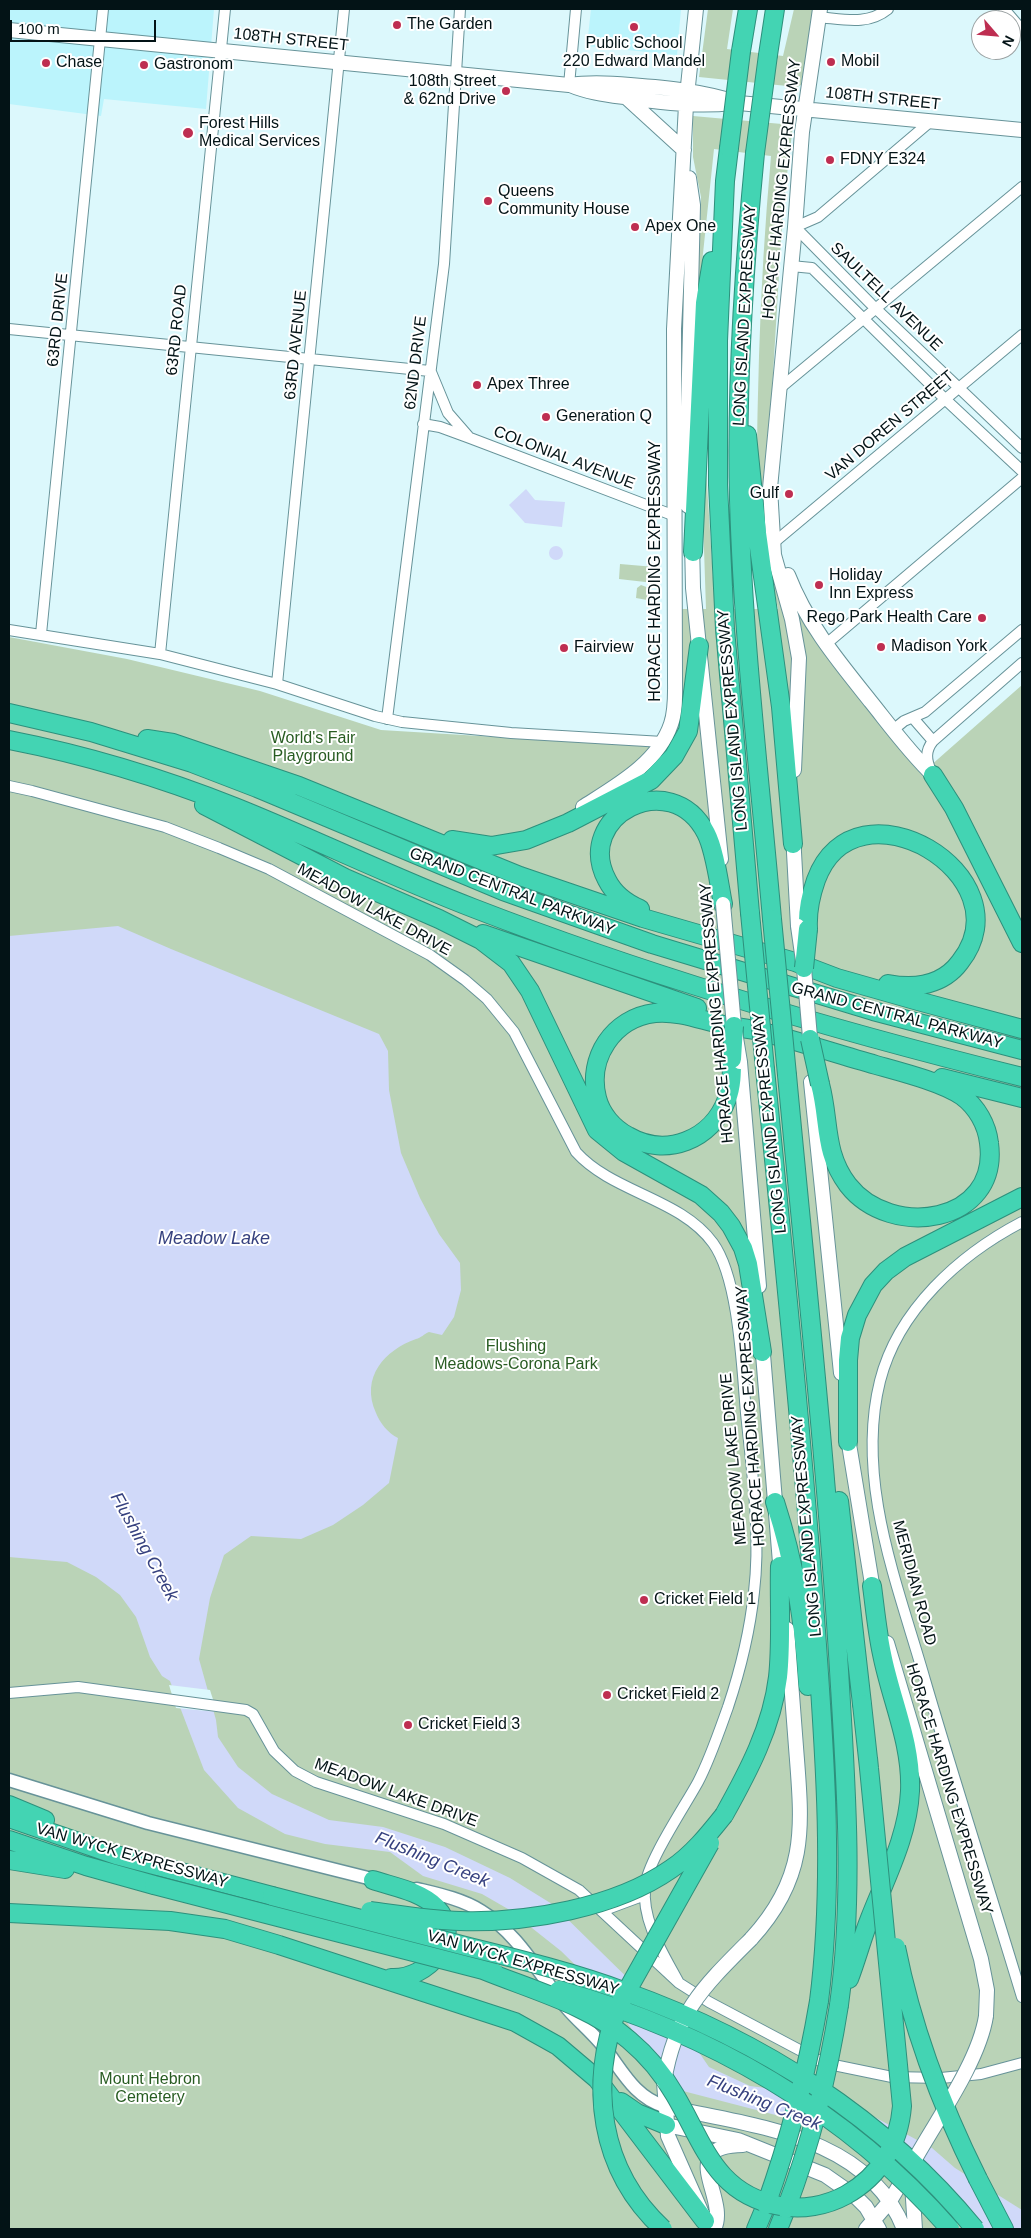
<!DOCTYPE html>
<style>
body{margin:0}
#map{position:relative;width:1031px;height:2238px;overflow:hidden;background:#dcf8fc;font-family:Arial,sans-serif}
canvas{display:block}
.frame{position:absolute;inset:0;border:10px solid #031316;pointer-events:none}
.north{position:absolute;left:971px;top:10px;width:50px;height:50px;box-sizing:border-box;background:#fff;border:1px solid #9aa1a2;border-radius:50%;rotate:117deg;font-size:14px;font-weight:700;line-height:20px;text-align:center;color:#031316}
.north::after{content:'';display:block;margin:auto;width:18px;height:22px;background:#be2e51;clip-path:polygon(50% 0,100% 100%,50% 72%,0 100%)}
.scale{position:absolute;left:10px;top:20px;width:146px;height:22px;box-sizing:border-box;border:2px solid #031316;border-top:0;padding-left:6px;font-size:15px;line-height:18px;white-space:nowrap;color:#031316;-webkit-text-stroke:4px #fff;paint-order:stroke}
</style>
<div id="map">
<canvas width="1031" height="2238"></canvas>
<div class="frame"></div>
<div class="north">N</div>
<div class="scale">100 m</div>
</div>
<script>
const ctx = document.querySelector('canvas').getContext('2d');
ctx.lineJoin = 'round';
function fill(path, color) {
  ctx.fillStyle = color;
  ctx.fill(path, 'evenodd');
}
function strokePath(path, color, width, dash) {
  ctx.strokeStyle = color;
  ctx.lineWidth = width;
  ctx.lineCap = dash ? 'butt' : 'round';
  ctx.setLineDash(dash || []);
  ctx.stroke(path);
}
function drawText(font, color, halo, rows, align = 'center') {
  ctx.font = font + ' Arial,sans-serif';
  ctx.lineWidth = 4;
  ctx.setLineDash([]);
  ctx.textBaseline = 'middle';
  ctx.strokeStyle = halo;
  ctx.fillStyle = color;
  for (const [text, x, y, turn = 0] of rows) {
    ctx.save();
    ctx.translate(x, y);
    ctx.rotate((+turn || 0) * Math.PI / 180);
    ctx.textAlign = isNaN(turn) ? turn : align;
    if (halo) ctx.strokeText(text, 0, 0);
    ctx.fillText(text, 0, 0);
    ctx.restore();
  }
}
fill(new Path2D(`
 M 9,9 L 214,9 L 206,109 L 104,99 L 101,116 L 9,104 Z
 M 591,9 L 681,9 L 677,55 L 587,46 Z`), '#bbf4fc');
fill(new Path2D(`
 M 708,9 L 733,9 L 727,49 L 783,56 L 794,9 L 814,9 L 801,85 L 797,87 L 699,77 Z
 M 693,116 L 793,125 L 783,208 L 772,391 L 762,492 L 766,535 L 799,609 L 921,774 L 1022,685 L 1022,2229 L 9,2229 L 9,637 L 127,659 L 260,691 L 381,730 L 661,747 L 675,679 L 675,609 L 706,609 L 703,519 L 706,469 L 715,609 L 778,609 C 770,570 761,529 758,489 C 756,445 758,400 759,356 C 761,289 765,222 771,156 L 714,149 L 700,282 L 698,282 L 701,197 L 693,157 Z
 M 620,564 L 655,567 L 654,583 L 619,579 Z
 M 641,585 L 649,588 L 647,600 L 636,598 L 637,588 Z`), '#bad3b7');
fill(new Path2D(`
 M 526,489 L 535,500 L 565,502 L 562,527 L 525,523 L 509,505 Z
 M549 553a7 7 0 1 1 14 0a7 7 0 1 1-14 0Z
 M 118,926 L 171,949 L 379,1034 L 388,1051 L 389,1090 L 401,1153 L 420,1198 L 439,1234 L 460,1263 L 461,1290 L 454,1317 L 442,1335 L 429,1332 C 424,1334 421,1338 416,1339 C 385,1350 360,1377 376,1413 C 380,1423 388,1433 398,1438 L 389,1483 L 363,1505 L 333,1525 L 301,1539 L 251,1536 L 224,1555 L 210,1598 L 199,1659 L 216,1720 L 218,1737 L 238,1767 L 272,1794 L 329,1820 L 383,1827 L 445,1847 L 510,1878 L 552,1904 L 689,2038 L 709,2067 L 750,2086 L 827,2096 L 854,2106 L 932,2148 L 955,2168 L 1022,2210 L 1022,2229 L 981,2229 L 868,2144 L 822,2127 L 683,2091 L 649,2053 L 610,1999 L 561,1951 L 508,1909 L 482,1894 L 423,1876 L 390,1852 L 325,1844 L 285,1834 L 238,1808 L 204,1770 L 170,1681 L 162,1676 L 150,1657 L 136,1617 L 120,1595 L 96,1577 L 67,1562 L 9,1557 L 9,936 Z`), '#d0d9f9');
fill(new Path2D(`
 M 169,1685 L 210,1690 L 217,1712 L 176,1708 Z`), '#dcf8fc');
const minor = new Path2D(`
 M 1004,9 L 1022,30
 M 818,17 C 843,19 867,26 888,9
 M 569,85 L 576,9
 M 931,121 L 818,217 L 795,227 L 871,304 L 1022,448
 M 791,266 L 812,268 L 946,400 L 1022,471
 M 9,329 L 430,371
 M 431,372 L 448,413 L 468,436
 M 779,389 L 1022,187
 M 423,424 L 440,427 L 470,438 L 675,516
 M 777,540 L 1022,335
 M 9,630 L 160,654 L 277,684 L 375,716 L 402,722 L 511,733 L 663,742
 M 41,634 L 103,9
 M 825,645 L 1022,478
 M 160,654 L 225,9
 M 277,684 L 344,9
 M 913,718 L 933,741
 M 387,719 L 444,264 L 460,9
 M 893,730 L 904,721 L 925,712 L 1022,630
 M 931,771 C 926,760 925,751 933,741 L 1022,663
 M 9,786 L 32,791 L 165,827 L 219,848 L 269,869 L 430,955 L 465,980 L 487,999 L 514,1032 L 576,1152 C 613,1193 680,1198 713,1243 C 739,1279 742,1368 746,1413 C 752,1472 761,1533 754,1592 C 750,1630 740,1671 728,1707 C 719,1732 710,1759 698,1782 C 685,1806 647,1862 645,1887 C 642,1922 663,1953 679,1983
 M 1022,1222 C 959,1255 898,1310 880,1381 C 855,1481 898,1585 925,1680 C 956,1786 990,1891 1022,1997
 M 9,1693 L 78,1687 L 246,1710 L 253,1714 L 274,1751 L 295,1771 L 316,1782 L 444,1824 L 522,1858 L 579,1890 L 679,1983 L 709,2002 L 824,2063 L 892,2077 L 941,2078 L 981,2074 L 1022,2063
 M 602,1911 L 645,1895`);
const tertiary = new Path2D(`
 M 9,1780 L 148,1823 L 380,1881
 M 417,1889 C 438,1894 462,1899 481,1911 C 519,1934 539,1975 567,2008 C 578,2021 592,2032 603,2046 C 622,2070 634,2097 664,2106`);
const secondary = new Path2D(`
 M 9,30 L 569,85 C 590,82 609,83 630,85 C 669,88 702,91 739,103 L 1022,130
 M 570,85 C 589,93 609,95 630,98 C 665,103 698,107 733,103
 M 627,98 L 684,150
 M 688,506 L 687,458 L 693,205 L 689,178
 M 692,542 L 693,588 L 721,859
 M 788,575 C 807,624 839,662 871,702 C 891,727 910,753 933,775
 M 794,770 L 799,658 L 792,619 L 774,555 L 770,488 L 795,227 L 802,132 L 820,9
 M 583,807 C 616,786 658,763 671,724 C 676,710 675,694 675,679 L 674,329 L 686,105 L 696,9
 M 793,834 L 798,926
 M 740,1062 L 759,1286
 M 811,1082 L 841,1373
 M 762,1342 L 781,1575
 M 847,1432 L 874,1596
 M 887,1643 L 981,1959 L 987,1990 L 986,2016
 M 751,1939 C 809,1876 802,1825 796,1747 C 793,1707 790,1668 787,1629
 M 664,2082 L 668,2136 L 709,2229
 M 664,2106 C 750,2126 867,2134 904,2229
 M 666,2125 L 738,2140 L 825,2175 L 855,2196 L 866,2207 L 879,2229
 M 912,2184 L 915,2229
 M 714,2229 C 730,2198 674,2146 743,2145
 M 866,2229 L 890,2201 L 915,2159`);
const motorway = new Path2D(`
 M 741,51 L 748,9
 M 768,55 L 775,9
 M 729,148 L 725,181 L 718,341 L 718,485 L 725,629 L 750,913
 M 755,153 C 744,266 736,387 739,500 C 743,640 760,780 772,919
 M 747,435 L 757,533 L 781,707 L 793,844
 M 693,552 L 705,303 L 712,261
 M 9,713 L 91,732 L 192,763 L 257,788 L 503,891 L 652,944 L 873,1011 L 1022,1050
 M 147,739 L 173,743 L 299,786 L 520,876 L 643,918 L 795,962 L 837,978 L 918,1001 L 1022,1029
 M 9,740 C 86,755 162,778 235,807 C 315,839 392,877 473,908 C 651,977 836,1031 1022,1077
 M 933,775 L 954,808 L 1022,943
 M 204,805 L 345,878 L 439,919 L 481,940 L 511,963 L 530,991 L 597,1130 L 624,1152 L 701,1195 L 721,1213 L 731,1226 L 743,1248 L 748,1264 L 762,1352
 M 452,840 L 491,846 L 526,840 L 568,823 L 651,780 L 674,756 L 688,731 L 699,646
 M 640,909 C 626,903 614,894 607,880 C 573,816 671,765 706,833 C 715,850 719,884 723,904
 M 808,929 C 807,911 810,897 816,880 C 855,773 1028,876 960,962 C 943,985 915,989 888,984
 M 483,934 L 697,1008
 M 732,1059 C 732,1073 732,1086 727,1099 C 712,1140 666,1158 628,1136 C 613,1128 601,1114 597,1098 C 587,1058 613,1018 655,1013 C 678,1011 698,1019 719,1024 C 732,1027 746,1028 759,1031 C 798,1041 837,1054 876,1065 C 901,1072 941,1082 962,1096 C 977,1107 987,1125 989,1143 C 1000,1224 891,1240 848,1185 C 823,1152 830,1121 820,1084
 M 765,1069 C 783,1251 802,1434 815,1617 C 824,1744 835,1874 819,2001
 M 787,1075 C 805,1268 826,1461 838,1654 C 845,1771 855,1888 839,2005
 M 942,1078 L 1022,1098
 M 848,1442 L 848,1360 L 850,1338 L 857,1315 L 873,1285 L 886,1271 L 905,1257 L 1022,1197
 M 839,1501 L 862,1704
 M 775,1502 C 795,1564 804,1621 808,1686
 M 9,1805 L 45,1820
 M 724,1815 C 748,1772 772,1727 778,1677 C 782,1640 779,1603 780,1566
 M 9,1818 L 116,1855 L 272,1896
 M 9,1840 L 86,1866 L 154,1885
 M 9,1860 L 65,1869
 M 373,1880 C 394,1887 420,1891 436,1907 C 466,1938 427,1980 391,1978
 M 9,1913 L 170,1921 L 225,1929 L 279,1945 L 515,2022 L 558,2046 L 597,2079 L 705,2221
 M 849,1979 C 857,1958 862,1938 870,1918 C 886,1877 908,1836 910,1791 C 912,1743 891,1700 882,1654 C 877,1631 875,1608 872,1586
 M 621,2102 L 637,2113 L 666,2125
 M 978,2179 L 1004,2229
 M 756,2229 L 766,2205
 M 778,2229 L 786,2209`);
strokePath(minor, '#679399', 12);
strokePath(tertiary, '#679399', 15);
strokePath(secondary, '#679399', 16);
strokePath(motorway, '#2d907c', 20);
strokePath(minor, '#fff', 10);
strokePath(tertiary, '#fff', 12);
strokePath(secondary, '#fff', 14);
strokePath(motorway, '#43d4b3', 18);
const secondaryBridge = new Path2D(`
 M 723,904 L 734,1026 L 740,1062
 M 798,926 L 804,968 L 811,1049
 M 664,2082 C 675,2013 704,1986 751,1939
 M 915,2159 C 938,2118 979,2061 986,2016`);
const motorwayBridge = new Path2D(`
 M 729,148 L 741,51
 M 755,153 L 768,55
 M 750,913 L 765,1069
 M 772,919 L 787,1075
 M 804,968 L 808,929
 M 810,1039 L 820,1084
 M 732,1059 L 734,1026
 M 862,1704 L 869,1768
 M 154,1885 L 495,1973
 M 272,1896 C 337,1913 403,1930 469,1947 C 522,1960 575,1973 626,1992 C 760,2040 884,2118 975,2229
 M 370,1911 C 400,1915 430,1920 460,1921 C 527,1923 615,1908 671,1869 C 692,1855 708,1835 724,1815
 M 896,1947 C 912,2028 941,2105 978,2179
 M 483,1970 C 532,1990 589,2005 629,2040 C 648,2056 663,2074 675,2095 C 704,2144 715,2194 780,2206 C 802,2210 826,2206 846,2195 C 880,2176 899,2144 902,2106 L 868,1758
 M 559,1990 C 708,2032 847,2111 950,2229
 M 766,2205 C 790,2138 807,2072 819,2001
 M 786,2209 C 811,2143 828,2075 839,2005
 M 663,2229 C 599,2170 588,2084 619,2005 L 710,1843`);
strokePath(secondaryBridge, '#679399', 16, []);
strokePath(motorwayBridge, '#2d907c', 20, []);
strokePath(secondaryBridge, '#fff', 14);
strokePath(motorwayBridge, '#43d4b3', 18);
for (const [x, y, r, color] of [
 [397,25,5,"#be2e51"],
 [634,27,5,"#be2e51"],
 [831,62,5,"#be2e51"],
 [46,63,5,"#be2e51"],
 [144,65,5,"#be2e51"],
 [506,91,5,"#be2e51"],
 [188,133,6,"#be2e51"],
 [830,160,5,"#be2e51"],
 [488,201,5,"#be2e51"],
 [635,227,5,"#be2e51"],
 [477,385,5,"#be2e51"],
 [546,417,5,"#be2e51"],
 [789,494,5,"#be2e51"],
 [819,585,5,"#be2e51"],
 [982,618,5,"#be2e51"],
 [881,647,5,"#be2e51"],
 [564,648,5,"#be2e51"],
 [644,1600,5,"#be2e51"],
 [607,1695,5,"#be2e51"],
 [408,1725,5,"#be2e51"]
]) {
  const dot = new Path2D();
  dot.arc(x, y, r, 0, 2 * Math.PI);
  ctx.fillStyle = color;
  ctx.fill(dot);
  strokePath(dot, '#fff', 2);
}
drawText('16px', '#031316', '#fff', [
 ["The Garden",407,25],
 ["Public School",634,44,"center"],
 ["220 Edward Mandel",634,62,"center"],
 ["Mobil",841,62],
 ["Chase",56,63],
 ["Gastronom",154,65],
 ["108th Street",496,82,"right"],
 ["& 62nd Drive",496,100,"right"],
 ["Forest Hills",199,124],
 ["Medical Services",199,142],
 ["FDNY E324",840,160],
 ["Queens",498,192],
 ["Community House",498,210],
 ["Apex One",645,227],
 ["Apex Three",487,385],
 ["Generation Q",556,417],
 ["Gulf",779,494,"right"],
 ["Holiday",829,576],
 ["Inn Express",829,594],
 ["Rego Park Health Care",972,618,"right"],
 ["Madison York",891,647],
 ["Fairview",574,648],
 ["Cricket Field 1",654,1600],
 ["Cricket Field 2",617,1695],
 ["Cricket Field 3",418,1725]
], 'left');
drawText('16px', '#031316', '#fff', [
 ["108TH STREET",291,40,6],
 ["108TH STREET",883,99,6],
 ["HORACE HARDING EXPRESSWAY",782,189,-84],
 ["SAULTELL AVENUE",886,297,44],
 ["LONG ISLAND EXPRESSWAY",745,315,-87],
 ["63RD DRIVE",58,320,-84],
 ["63RD ROAD",177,330,-84],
 ["63RD AVENUE",296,345,-84],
 ["62ND DRIVE",416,363,-83],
 ["VAN DOREN STREET",890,426,-40],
 ["COLONIAL AVENUE",564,458,21],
 ["HORACE HARDING EXPRESSWAY",656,571,-90],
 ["LONG ISLAND EXPRESSWAY",733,720,-95],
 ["GRAND CENTRAL PARKWAY",512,892,21],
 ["MEADOW LAKE DRIVE",374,910,29],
 ["HORACE HARDING EXPRESSWAY",717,1013,-95],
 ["GRAND CENTRAL PARKWAY",897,1016,15],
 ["LONG ISLAND EXPRESSWAY",770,1123,-96],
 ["HORACE HARDING EXPRESSWAY",751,1416,-94],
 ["MEADOW LAKE DRIVE",734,1459,-95],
 ["LONG ISLAND EXPRESSWAY",807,1526,-95],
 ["MERIDIAN ROAD",914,1583,75],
 ["HORACE HARDING EXPRESSWAY",949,1789,73],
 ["MEADOW LAKE DRIVE",396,1793,20],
 ["VAN WYCK EXPRESSWAY",132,1856,16],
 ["VAN WYCK EXPRESSWAY",523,1963,16]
]);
drawText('16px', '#285c22', '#fff', [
 ["World's Fair",313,739],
 ["Playground",313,757],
 ["Flushing",516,1347],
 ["Meadows-Corona Park",516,1365],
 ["Mount Hebron",150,2080],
 ["Cemetery",150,2098]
]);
drawText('italic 18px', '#36417f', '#fff', [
 ["Meadow Lake",214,1239],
 ["Flushing Creek",144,1547,61],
 ["Flushing Creek",432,1860,22],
 ["Flushing Creek",764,2103,22]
]);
</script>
